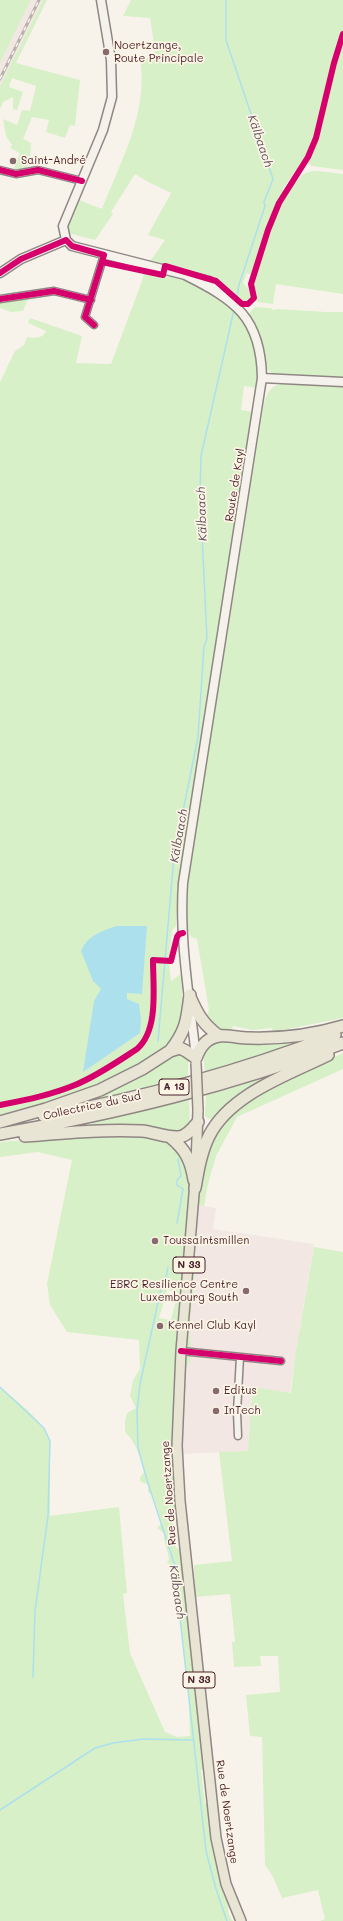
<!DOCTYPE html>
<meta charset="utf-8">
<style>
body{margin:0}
canvas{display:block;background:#f7f3ea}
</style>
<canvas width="343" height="1921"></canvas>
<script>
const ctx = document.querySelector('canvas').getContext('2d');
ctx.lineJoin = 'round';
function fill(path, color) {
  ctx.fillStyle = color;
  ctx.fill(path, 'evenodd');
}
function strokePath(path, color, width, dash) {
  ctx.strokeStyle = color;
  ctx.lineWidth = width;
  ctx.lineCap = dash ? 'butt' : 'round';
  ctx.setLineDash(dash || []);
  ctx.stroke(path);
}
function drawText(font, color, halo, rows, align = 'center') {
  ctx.font = font + ' Mali,sans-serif';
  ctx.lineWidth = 3.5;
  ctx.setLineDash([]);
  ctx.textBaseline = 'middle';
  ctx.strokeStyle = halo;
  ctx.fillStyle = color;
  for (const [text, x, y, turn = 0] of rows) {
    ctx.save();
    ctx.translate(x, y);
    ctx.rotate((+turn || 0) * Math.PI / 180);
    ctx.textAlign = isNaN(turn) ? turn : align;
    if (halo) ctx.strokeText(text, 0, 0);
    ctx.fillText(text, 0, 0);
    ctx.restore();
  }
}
fill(new Path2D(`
 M 31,0 L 43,0 L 0,86 L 0,63 Z
 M 198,1205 L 216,1208 L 213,1229 L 314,1244 L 295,1356 L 290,1393 L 254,1387 L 251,1405 L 248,1451 L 182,1454 L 185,1371 L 190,1361 L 191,1344 L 189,1330 L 194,1283 Z`), '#f2e7e3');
fill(new Path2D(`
 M 0,0 L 31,0 L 0,63 Z
 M 43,0 L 47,0 L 16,63 L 80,80 L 75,126 L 70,125 L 65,138 L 46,132 L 49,120 L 32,117 L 23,139 L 31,143 L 30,165 L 19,171 L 14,169 L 20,153 L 10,148 L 12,145 L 6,136 L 3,119 L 17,125 L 22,110 L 30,111 L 36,86 L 12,78 L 9,87 L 23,92 L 17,110 L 13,109 L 13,97 L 3,102 L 0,109 L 0,86 Z
 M 131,0 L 343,0 L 343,170 L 312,166 L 306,163 L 318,132 L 320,132 L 327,101 L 323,98 L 317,128 L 309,151 L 282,190 L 288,191 C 308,164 312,171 343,174 L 343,294 L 276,284 L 273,304 L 257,302 L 253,286 L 254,276 L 247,273 L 243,283 L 248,289 L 251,298 L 247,303 L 243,304 L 212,277 L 166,264 L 163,266 L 149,263 L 165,240 L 148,235 L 171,193 L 148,182 L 135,174 L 111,212 L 113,214 L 95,240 L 68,233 L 68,226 L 79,200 L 102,209 C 120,163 149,111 140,59 L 156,57 L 150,18 L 123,16 Z
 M 144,271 L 190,280 L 226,302 L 238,315 L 240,314 C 255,339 262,359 257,388 L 244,386 L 241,410 L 253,412 L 179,882 L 176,926 L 172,930 L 169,961 L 171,981 L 181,974 L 184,1021 L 169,1045 L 127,1070 L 71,1096 L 0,1115 L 0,382 L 15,351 L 24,345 L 27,337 C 36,338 42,339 46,331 L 28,323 L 30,318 L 82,336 L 76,363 L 111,364 L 142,281 Z
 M 28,298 L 23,311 L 11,312 L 0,308 L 0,302 Z
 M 255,307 L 271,308 L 273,310 L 277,309 L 326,312 L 343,312 L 343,379 L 273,374 L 266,368 L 261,343 L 249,317 L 249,313 Z
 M 285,382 L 343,385 L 343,1018 L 273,1032 L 272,1028 L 252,1030 L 233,1026 L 231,1032 L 216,1027 L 207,1014 L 209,1010 L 197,939 L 191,937 L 186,924 L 188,881 L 264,403 C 267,392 272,384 285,384 Z
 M 302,1038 L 303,1041 L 205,1073 L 203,1052 L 215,1040 Z
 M 173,1053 C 192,1053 188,1061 188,1077 L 141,1090 L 84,1103 L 83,1100 Z
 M 343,1053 L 343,1069 L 237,1117 L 216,1156 L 208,1184 L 204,1206 L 198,1205 L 203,1164 L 218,1127 L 245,1101 L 290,1077 Z
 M 269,1075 L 270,1079 L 215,1118 L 209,1119 L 205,1116 L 206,1095 Z
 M 189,1099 L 190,1125 L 176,1133 L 93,1129 L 92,1123 Z
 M 141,1135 C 149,1137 162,1138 169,1142 C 196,1158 191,1199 192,1226 L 196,1227 L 194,1283 L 189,1330 L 191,1344 L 190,1361 L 185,1371 L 182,1454 L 177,1454 L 177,1435 L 171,1435 L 176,1522 L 173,1522 L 176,1548 L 182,1548 L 205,1769 L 201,1770 L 205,1804 L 207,1804 L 215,1858 L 229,1905 C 227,1912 229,1916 233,1921 L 0,1921 L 0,1387 C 17,1402 43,1419 50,1441 L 50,1516 L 119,1507 L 127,1593 L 123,1594 L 130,1653 L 165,1732 L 177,1737 L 190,1736 L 188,1687 L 180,1618 L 176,1605 L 174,1567 L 167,1563 L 169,1558 L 164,1539 L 164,1533 L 157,1528 L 162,1523 L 153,1496 L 148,1492 L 148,1485 L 140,1481 L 140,1477 L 144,1472 C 140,1456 137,1444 125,1432 L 125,1421 L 127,1413 L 136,1408 L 130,1396 L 133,1380 L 140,1369 L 139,1340 L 67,1332 L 50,1305 L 47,1284 L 72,1160 L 38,1152 L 0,1157 L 0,1142 L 62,1137 ZM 167,1290 L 178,1292 L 171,1320 L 159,1318 Z
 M 314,1247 L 343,1252 L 343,1921 L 320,1921 L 325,1919 L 318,1890 L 282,1898 L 272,1875 L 265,1865 L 262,1737 L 250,1736 L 246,1695 L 280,1692 L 278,1656 L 260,1656 L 261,1666 L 234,1667 L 232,1642 L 235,1642 L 230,1594 L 195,1597 L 194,1565 L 232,1561 L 219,1452 L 248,1451 L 251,1405 L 254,1387 L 291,1393 L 295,1356 Z`), '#d7f0c8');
fill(new Path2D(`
 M 117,926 L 147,926 L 142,994 L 127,993 L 127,999 L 139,1004 L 141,1019 L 140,1033 L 83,1072 L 94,1001 L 101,989 L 93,981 L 81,951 C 88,935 102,931 117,926 Z`), '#ade0ed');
strokePath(new Path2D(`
 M 226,0 L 226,40 L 273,179 L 264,202 L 265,206 L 239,285 L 236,302
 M 158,1041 L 174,856 L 198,737 L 204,647 L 207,639 L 200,493 L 201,456 L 234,310
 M 177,1223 L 183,1189 L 177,1185 L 177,1180 L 181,1176 L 178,1159
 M 168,1267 L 164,1287 L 161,1289 L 140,1384 L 137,1411 L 138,1448 L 147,1480 L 176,1569 L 180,1618 L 206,1851 L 216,1889 L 227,1921
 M 0,1387 L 44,1428 L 50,1441 L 48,1516 L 35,1611 L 33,1677
 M 0,1810 L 95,1748 L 113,1743 L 144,1739 L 193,1740`), '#ade0ed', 1.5);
const minor = new Path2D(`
 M 0,170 L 16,174 L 38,170 L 82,181
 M 0,299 L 54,291 L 91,300
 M 94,325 L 85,317 L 104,255
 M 181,1351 L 281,1361
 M 238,1436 L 237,1412 L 240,1357`);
const secondary = new Path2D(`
 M 101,0 L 111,60 L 112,97 L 103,130 L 63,226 L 66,240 L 72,246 L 209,281 L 225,293
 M 0,273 L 21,259 L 66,240
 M 185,275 C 235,300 261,317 262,378 L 183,883 C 179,940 190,1001 196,1057
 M 262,378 L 343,382`);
const primary = new Path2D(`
 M 196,1165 L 198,1110
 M 195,1182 L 181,1351 L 177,1446 L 180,1501 L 216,1838 L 226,1884 L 241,1921`);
const motorway = new Path2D(`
 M 190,997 C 198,1015 203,1024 219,1036
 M 170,1051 C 186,1031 187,1020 190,995
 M 44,1116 C 143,1098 241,1071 335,1035
 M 0,1122 L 46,1109 L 100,1090 L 142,1069 L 170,1051 L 180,1048 L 186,1051 L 196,1058 C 200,1047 206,1038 219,1036 C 228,1035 240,1038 249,1038 C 281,1039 313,1035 343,1026
 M 0,1134 C 118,1113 231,1086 343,1043
 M 25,1136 C 64,1133 103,1129 142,1131 C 154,1132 166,1138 179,1137 C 187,1136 193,1128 198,1122
 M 170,1137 C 185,1149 191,1160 194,1180
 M 195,1188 C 198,1171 201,1152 209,1136 C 230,1094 289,1074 328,1055`);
strokePath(minor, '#908684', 9);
strokePath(secondary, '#908684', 11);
strokePath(primary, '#908684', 12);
strokePath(motorway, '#908684', 14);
strokePath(minor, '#f5f2ec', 6);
strokePath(secondary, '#f5f2ec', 8);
strokePath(primary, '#e9e5d5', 9);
strokePath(motorway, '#e9e5d5', 11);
const rail = new Path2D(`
 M 0,79 L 39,0`);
strokePath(rail, '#b8b1ae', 3);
strokePath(rail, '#fcf5e5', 1.5, [4.5]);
const primaryBridge = new Path2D(`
 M 196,1063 L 198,1110`);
strokePath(primaryBridge, '#908684', 12, []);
strokePath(primaryBridge, '#e9e5d5', 9);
strokePath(new Path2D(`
 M 0,170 L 16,174 L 38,170 L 82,181
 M 102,262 L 163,275 L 165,266 L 216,281 L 242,304 L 248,304 L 254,298 L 251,284 L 268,230 L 279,203 L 308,157 L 316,138 L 334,63 L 343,34
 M 0,273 L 21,259 L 66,240 L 72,246 L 104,255 L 85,317 L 94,325
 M 0,299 L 54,291 L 91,300
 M 0,1105 C 25,1100 51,1095 75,1085 C 97,1076 117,1062 137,1049 C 159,1030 153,987 153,960 L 171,961 L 177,937 L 179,934 L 183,933
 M 181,1351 L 281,1361`), '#d6006c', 6);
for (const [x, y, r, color] of [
 [106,52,4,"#87696e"],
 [13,161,4,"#87696e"],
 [155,1241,4,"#87696e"],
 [246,1291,4,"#87696e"],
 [160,1326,4,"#87696e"],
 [216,1391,4,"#87696e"],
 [216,1411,4,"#87696e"]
]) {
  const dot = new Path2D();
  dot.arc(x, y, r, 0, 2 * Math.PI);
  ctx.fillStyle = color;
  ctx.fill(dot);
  strokePath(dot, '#fcf5e5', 1.5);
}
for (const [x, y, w] of [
 [174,1087,30],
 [189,1265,32],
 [199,1680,32]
]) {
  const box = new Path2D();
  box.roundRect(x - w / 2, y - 8, w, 16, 3);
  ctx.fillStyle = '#fcf5e5';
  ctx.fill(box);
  strokePath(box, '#4a1f2b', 1);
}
drawText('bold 10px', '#4a1f2b', null, [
 ["A 13",174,1087],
 ["N 33",189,1265],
 ["N 33",199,1680]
]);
drawText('11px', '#4a1f2b', '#fcf5e5', [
 ["Noertzange,",114,46],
 ["Route Principale",114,59],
 ["Saint-André",21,161],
 ["Toussaintsmillen",163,1241],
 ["EBRC Resilience Centre",238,1285,"right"],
 ["Luxembourg South",238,1298,"right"],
 ["Kennel Club Kayl",168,1326],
 ["Editus",224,1391],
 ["InTech",224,1411]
], 'left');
drawText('11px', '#4a1f2b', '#fcf5e5', [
 ["Route de Kayl",235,485,-81],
 ["Collectrice du Sud",92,1106,-12],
 ["Rue de Noertzange",169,1493,-94],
 ["Rue de Noertzange",227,1812,82]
]);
drawText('italic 12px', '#5b4d5c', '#fcf5e5', [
 ["Kälbaach",260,141,71],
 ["Kälbaach",202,514,-92],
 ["Kälbaach",179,836,-80],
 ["Kälbaach",177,1592,82]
]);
</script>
